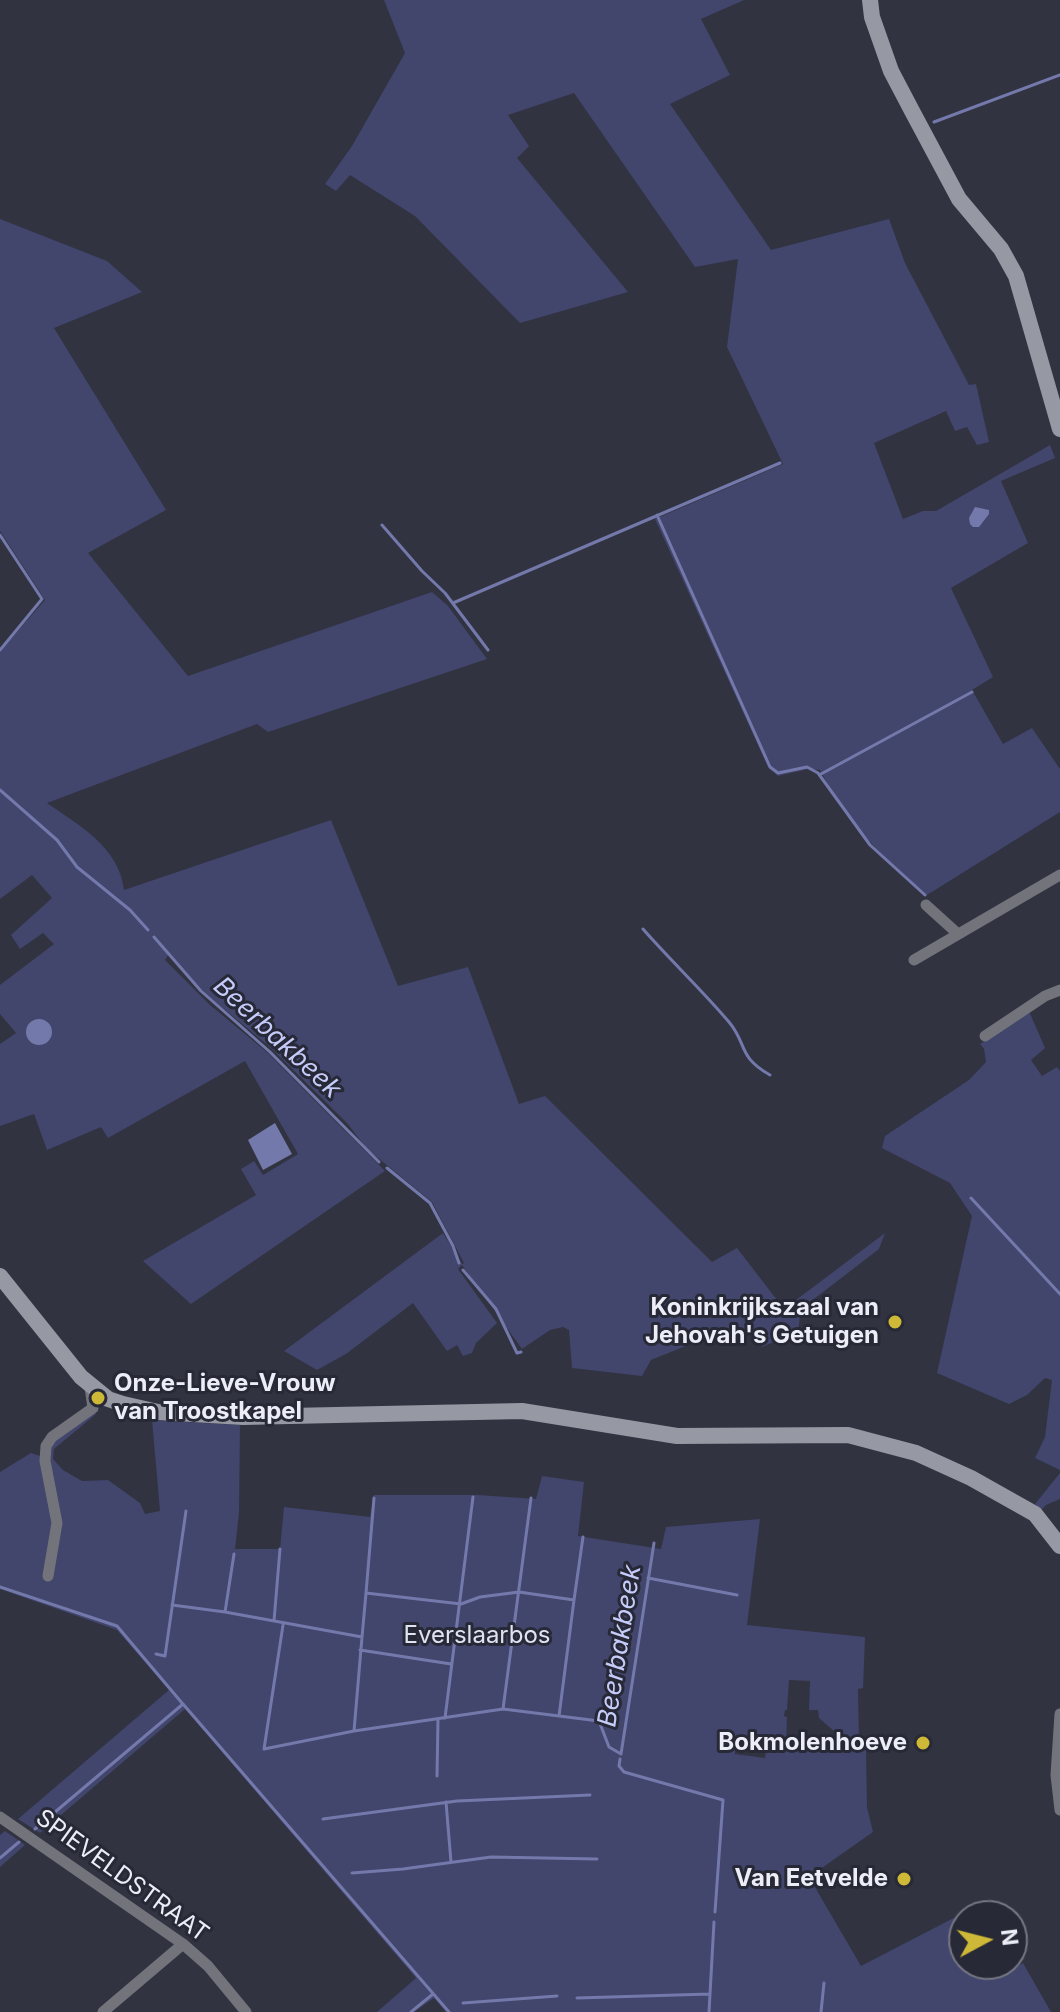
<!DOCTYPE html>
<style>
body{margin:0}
#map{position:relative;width:1060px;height:2012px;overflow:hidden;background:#313341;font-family:Inter,sans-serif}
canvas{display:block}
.north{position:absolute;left:948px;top:1900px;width:80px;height:80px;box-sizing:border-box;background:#272936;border:2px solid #767783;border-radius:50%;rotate:83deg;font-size:22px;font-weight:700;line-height:32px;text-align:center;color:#ecedf7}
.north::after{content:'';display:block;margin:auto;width:28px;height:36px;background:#ceb837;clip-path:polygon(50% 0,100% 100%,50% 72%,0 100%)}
</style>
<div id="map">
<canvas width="1060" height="2012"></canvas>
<div class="north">N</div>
</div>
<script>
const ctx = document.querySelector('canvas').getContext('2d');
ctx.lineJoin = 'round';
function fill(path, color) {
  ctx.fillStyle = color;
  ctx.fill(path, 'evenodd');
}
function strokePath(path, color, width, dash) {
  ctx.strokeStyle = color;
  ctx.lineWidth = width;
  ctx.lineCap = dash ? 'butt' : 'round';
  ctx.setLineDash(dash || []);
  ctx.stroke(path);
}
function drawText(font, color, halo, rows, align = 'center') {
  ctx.font = font + ' Inter,sans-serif';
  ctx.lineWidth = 6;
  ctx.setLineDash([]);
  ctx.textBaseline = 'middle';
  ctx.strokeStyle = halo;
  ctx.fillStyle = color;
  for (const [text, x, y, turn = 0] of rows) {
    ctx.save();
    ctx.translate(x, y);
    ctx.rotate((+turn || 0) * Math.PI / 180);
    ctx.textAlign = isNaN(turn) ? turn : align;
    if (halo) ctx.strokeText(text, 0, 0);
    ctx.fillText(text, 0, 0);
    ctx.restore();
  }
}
fill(new Path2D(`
 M 384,0 L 744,0 L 701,19 L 730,75 L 670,104 L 771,250 L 889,219 L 905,263 L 969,385 L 976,384 L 989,442 L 977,445 L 967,427 L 955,431 L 946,411 L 874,443 L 903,519 L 923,511 L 936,511 L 1050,445 L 1055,458 L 1001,481 L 1028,543 L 951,588 L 993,677 L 972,690 L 1003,744 L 1032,728 L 1060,769 L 1060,812 L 927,895 C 883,860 846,820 820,770 L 808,769 L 778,776 L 768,767 L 655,519 L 783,464 L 727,347 L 738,259 L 695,267 L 574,93 L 508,115 L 529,146 L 517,158 L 628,292 L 520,323 L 415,216 L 350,175 L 336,191 L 325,184 L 352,146 L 405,53 Z
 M 0,219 L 107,261 L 142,292 L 54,328 L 166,510 L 88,553 L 188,676 L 432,592 L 448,606 L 487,659 L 268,732 L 257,724 L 47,803 C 80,826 119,847 124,890 L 331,820 L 398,986 L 468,967 L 519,1104 L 545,1096 L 712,1262 L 737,1248 L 784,1309 L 885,1233 L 879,1249 L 801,1309 L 798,1332 L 784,1341 L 780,1339 L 762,1347 L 755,1333 L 708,1343 L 708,1337 L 651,1360 L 642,1376 L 572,1368 L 569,1330 L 563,1327 L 550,1330 L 522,1349 L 462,1265 L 458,1269 L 497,1323 L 476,1343 L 472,1353 L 463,1356 L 457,1345 L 447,1351 L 413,1303 L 346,1354 L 317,1370 L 284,1351 L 443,1233 L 462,1264 L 464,1263 L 432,1202 L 367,1149 L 347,1123 L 271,1048 L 207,995 L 169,954 L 165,960 L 210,1005 L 268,1053 L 385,1171 L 191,1304 L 143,1261 L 256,1195 L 241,1169 L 254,1161 L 263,1175 L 298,1154 L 245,1061 L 108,1138 L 101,1127 L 47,1150 L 34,1114 L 0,1126 L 0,1044 L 16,1033 L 0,1014 L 0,985 L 54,944 L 43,933 L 20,949 L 11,935 L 52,898 L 32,875 L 0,899 L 0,651 L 45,600 L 0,531 Z
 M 1029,1011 L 1045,1048 L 1031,1060 L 1042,1076 L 1057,1067 L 1060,1071 L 1060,1470 L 1035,1458 L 1045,1437 L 1052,1380 L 1045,1378 L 1027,1395 L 1009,1404 L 937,1373 L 972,1216 L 950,1183 L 882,1148 L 885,1136 L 969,1080 L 986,1062 L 984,1049 L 980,1044 Z
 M 89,1405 L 96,1414 L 54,1449 L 53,1459 L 63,1470 L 82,1481 L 108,1480 L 140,1503 L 145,1514 L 160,1511 L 152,1420 L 240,1425 L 239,1513 L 235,1549 L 280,1549 L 284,1507 L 370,1517 L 374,1495 L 478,1495 L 536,1499 L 542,1476 L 584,1482 L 578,1536 L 661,1549 L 666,1527 L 760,1519 L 747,1625 L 865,1637 L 863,1688 L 858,1689 L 859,1741 L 842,1738 L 819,1718 L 818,1710 L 809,1710 L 810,1681 L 789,1680 L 787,1710 L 785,1710 L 784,1716 L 787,1717 L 786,1748 L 866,1747 L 867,1807 L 873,1832 L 809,1877 L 861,1966 L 971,1909 L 974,1916 L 964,1916 L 964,1964 L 998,1964 L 1003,1975 L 1023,1963 L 1051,2012 L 446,2012 L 434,1998 L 414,2012 L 377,2012 L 416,1978 L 185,1709 L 40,1833 L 18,1819 L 169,1690 L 117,1630 L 0,1589 L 0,1472 L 31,1453 L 40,1456 C 41,1432 71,1418 89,1405 ZM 736,1735 L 768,1737 L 765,1758 L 735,1754 Z
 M 1060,1473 L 1060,1499 L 1046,1505 L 1041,1510 L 1035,1504 Z
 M 5,1831 L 25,1845 L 0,1867 L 0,1835 Z`), '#42456c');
fill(new Path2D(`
 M 975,507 L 989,510 L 989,514 L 979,527 L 973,527 L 970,524 L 969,518 Z
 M26 1032a13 13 0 1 1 26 0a13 13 0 1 1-26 0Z
 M 275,1123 L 292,1154 L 263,1170 L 248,1140 Z`), '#7479ab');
strokePath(new Path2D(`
 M 934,122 L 1060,75
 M 657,515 L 770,767 L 778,773 L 807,767 L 818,773 L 870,845 L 925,895
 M 382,525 L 422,571 L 445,593 L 488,650
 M 0,535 L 42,599 L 0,650
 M 453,603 L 780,463
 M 821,774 L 972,692
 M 0,790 L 57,840 L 77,867 L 130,910 L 148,930
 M 643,929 C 671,961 702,990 729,1022 C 748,1045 737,1056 770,1075
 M 154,937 L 201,991 L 270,1052 L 379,1162
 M 387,1168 L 430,1203 L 453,1246 L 459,1263
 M 971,1198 L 1060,1294
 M 463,1270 L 496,1309 L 517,1353 L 521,1352
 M 648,1578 L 737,1595
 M 0,1587 L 117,1626 L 182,1703
 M 366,1593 L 374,1498
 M 574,1600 L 583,1537
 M 172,1605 L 225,1612 L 362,1637 L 366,1593 L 461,1604 L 480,1597 L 519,1592 L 574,1600 L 559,1716 L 599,1721 L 609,1747 L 621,1754 L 654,1543
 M 225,1612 L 234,1554
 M 274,1621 L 280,1549
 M 283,1625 L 264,1749 L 354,1731 L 503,1709 L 559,1716
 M 360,1650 L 451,1664
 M 156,1654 L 165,1656 L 186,1511
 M 503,1709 L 531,1498
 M 445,1718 L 473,1497
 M 354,1731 L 362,1637
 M 620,1759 L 619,1766 L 624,1772 L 723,1800 L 715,1912
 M 437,1776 L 438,1720
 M 446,1802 L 451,1862
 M 323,1819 L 457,1801 L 590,1795
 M 35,1829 L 183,1704 L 449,2012
 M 0,1858 L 19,1842
 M 352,1873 L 403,1869 L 491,1857 L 597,1859
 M 577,1998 L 710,1994
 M 463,2003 L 557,1996
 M 411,2012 L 433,1994
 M 709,2012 L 714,1922
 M 821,2012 L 824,1983`), '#7479ab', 3);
strokePath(new Path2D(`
 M 926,905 L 958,934
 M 914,960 L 1060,875
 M 985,1036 L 1045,996 L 1060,990
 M 48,1576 L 57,1523 L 45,1461 L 46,1446 L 52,1437 L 93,1408 L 90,1387
 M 1060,1714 L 1056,1775 L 1060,1810
 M 0,1817 L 183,1944 L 208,1966 L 246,2012
 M 103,2012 L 183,1944`), '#73747b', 11);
strokePath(new Path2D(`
 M 870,0 L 872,17 L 891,71 L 912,111 L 959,199 L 1001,249 L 1016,276 L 1060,429
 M 0,1276 L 81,1377 L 108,1399 L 123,1404 L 158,1412 L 243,1417 L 522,1411 L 677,1436 L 848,1435 L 916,1453 L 971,1478 L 1035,1514 L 1060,1546`), '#9698a3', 16);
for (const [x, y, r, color] of [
 [895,1322,8,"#ceb837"],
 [98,1398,8,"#ceb837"],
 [923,1743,8,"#ceb837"],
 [904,1879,8,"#ceb837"]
]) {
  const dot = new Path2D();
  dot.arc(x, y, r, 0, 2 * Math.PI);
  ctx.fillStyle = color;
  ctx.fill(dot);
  strokePath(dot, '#272936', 3);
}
drawText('bold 24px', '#ecedf7', '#272936', [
 ["Koninkrijkszaal van",879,1308],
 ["Jehovah's Getuigen",879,1336],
 ["Onze-Lieve-Vrouw",114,1384,"left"],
 ["van Troostkapel",114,1412,"left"],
 ["Bokmolenhoeve",907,1743],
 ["Van Eetvelde",888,1879]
], 'right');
drawText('24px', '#dfe2f1', '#272936', [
 ["Everslaarbos",477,1636]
]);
drawText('24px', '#ecedf7', '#272936', [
 ["SPIEVELDSTRAAT",122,1876,36]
]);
drawText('italic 26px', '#c6ccfa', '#272936', [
 ["Beerbakbeek",277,1038,43],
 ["Beerbakbeek",620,1646,-81]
]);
</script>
